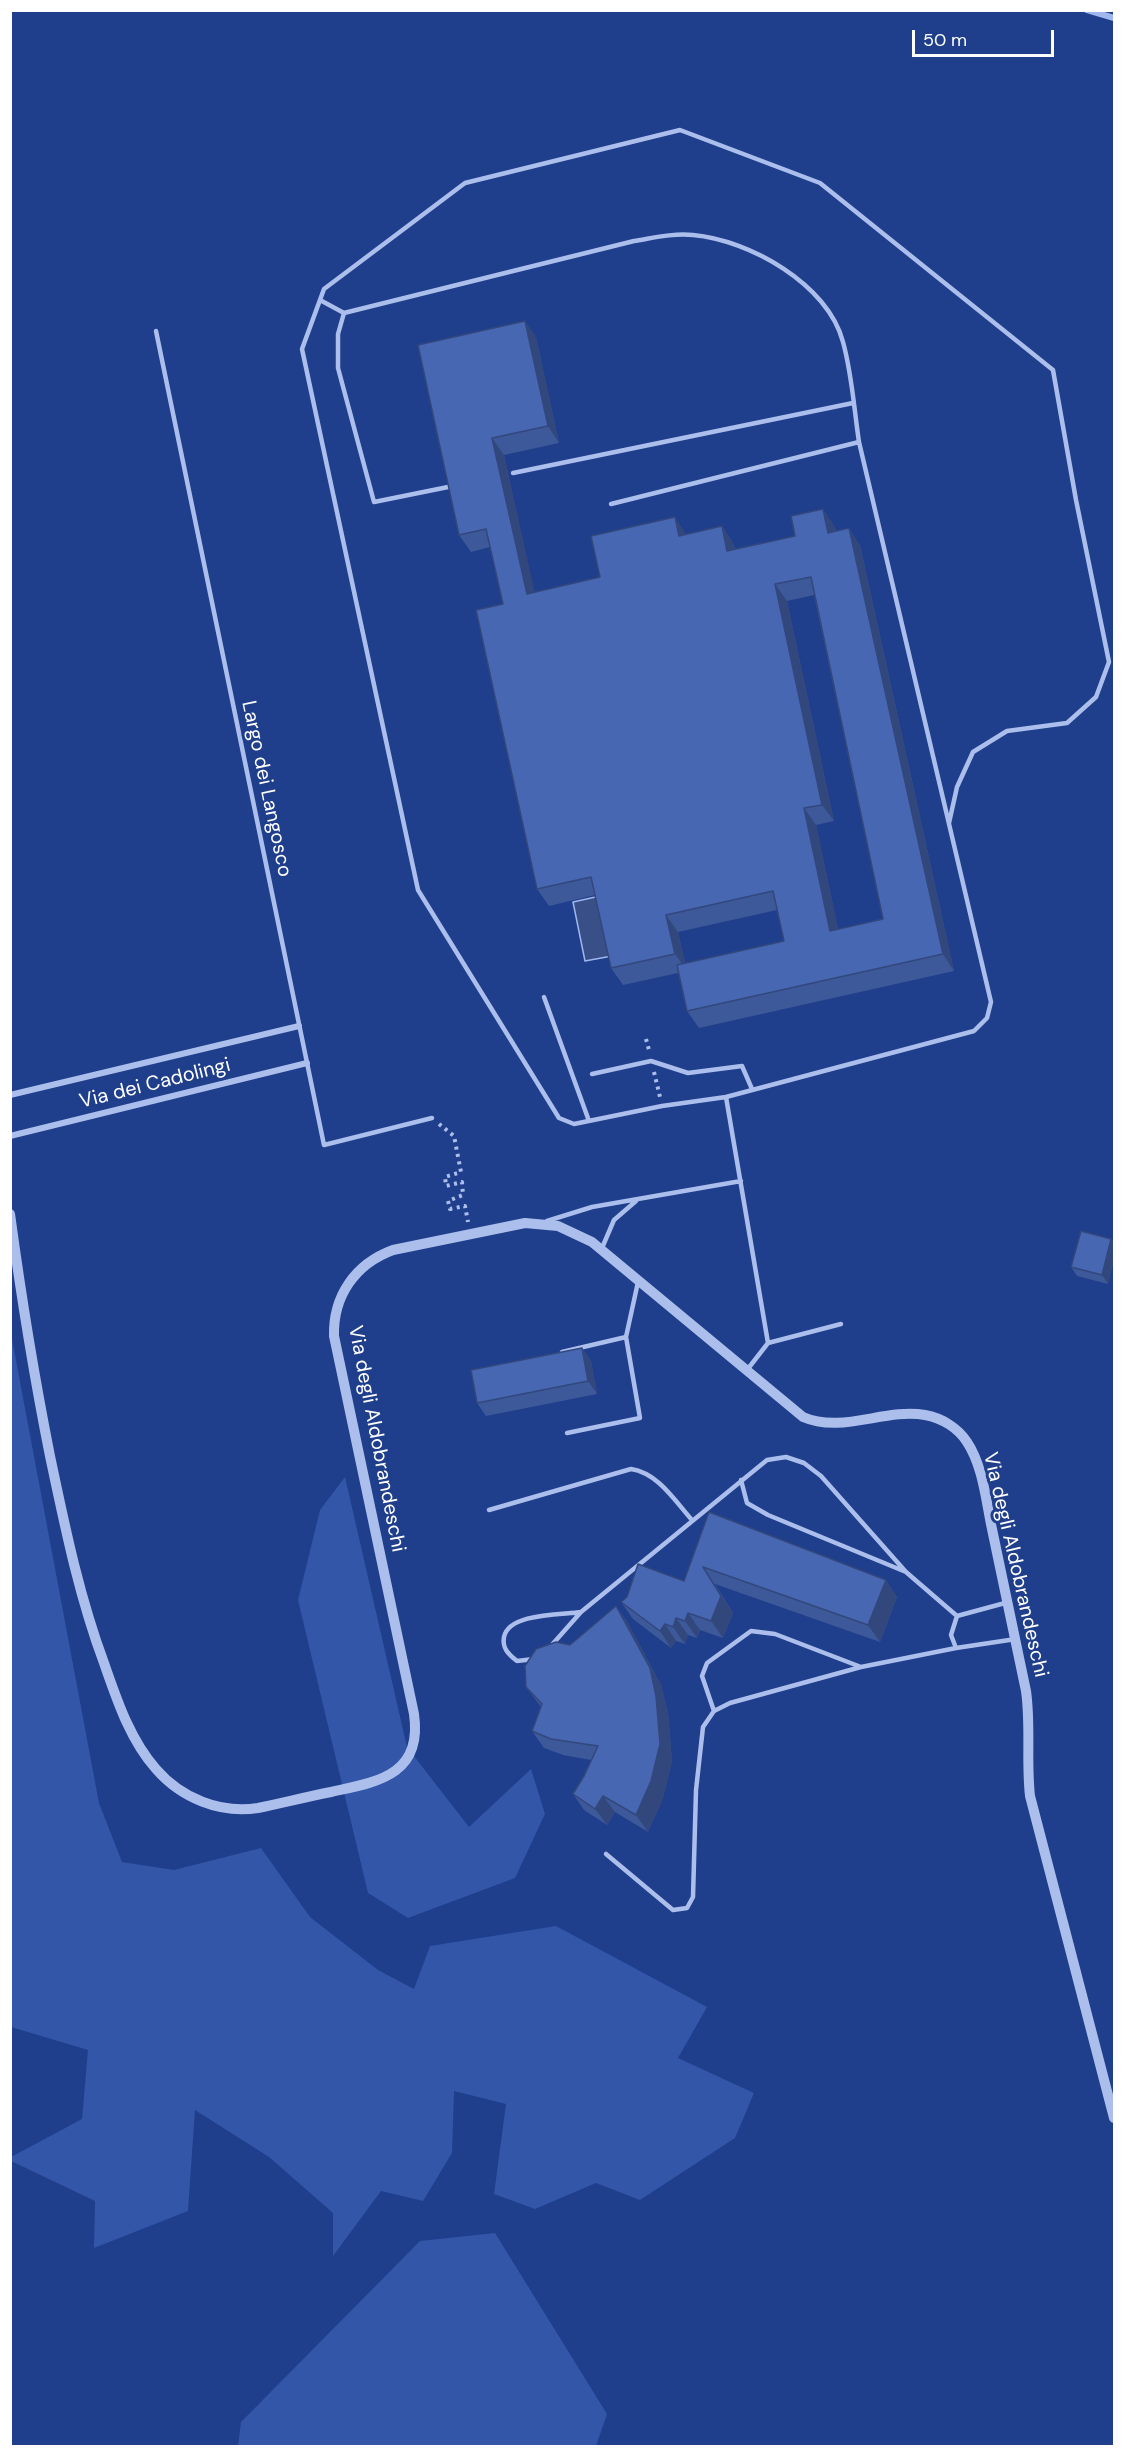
<!DOCTYPE html>
<style>
body{margin:0}
#map{position:relative;width:1125px;height:2457px;overflow:hidden;background:#1f3e8b;font-family:"DM Sans",sans-serif}
canvas{display:block}
.frame{position:absolute;inset:0;border:12px solid #fff;pointer-events:none}
.scale{position:absolute;left:912px;top:30px;width:142px;height:27px;box-sizing:border-box;border:3px solid #fff;border-top:0;padding-left:8px;font-size:18px;line-height:21px;white-space:nowrap;color:#fff;-webkit-text-stroke:4px #1f3e8b;paint-order:stroke}
</style>
<div id="map">
<canvas width="1125" height="2457"></canvas>
<div class="frame"></div>
<div class="scale">50 m</div>
</div>
<script>
const ctx = document.querySelector('canvas').getContext('2d');
ctx.lineJoin = 'round';
function fill(path, color) {
  ctx.fillStyle = color;
  ctx.fill(path, 'evenodd');
}
function strokePath(path, color, width, dash) {
  ctx.strokeStyle = color;
  ctx.lineWidth = width;
  ctx.lineCap = dash ? 'butt' : 'round';
  ctx.setLineDash(dash || []);
  ctx.stroke(path);
}
function drawText(font, color, halo, rows, align = 'center') {
  ctx.font = font + ' "DM Sans",sans-serif';
  ctx.lineWidth = 6;
  ctx.setLineDash([]);
  ctx.textBaseline = 'middle';
  ctx.strokeStyle = halo;
  ctx.fillStyle = color;
  for (const [text, x, y, turn = 0] of rows) {
    ctx.save();
    ctx.translate(x, y);
    ctx.rotate((+turn || 0) * Math.PI / 180);
    ctx.textAlign = isNaN(turn) ? turn : align;
    if (halo) ctx.strokeText(text, 0, 0);
    ctx.fillText(text, 0, 0);
    ctx.restore();
  }
}
fill(new Path2D(`
 M 10,1328 L 99,1803 L 122,1862 L 174,1870 L 261,1848 L 310,1917 L 378,1970 L 414,1989 L 430,1946 L 556,1926 L 707,2007 L 678,2058 L 754,2093 L 735,2138 L 640,2200 L 596,2183 L 535,2209 L 494,2194 L 506,2104 L 454,2091 L 452,2153 L 423,2201 L 381,2191 L 333,2256 L 333,2213 L 269,2157 L 195,2110 L 188,2211 L 94,2248 L 95,2201 L 11,2161 L 11,2157 L 82,2119 L 88,2050 L 11,2027 Z
 M 345,1477 L 407,1747 L 469,1827 L 531,1769 L 545,1814 L 515,1878 L 408,1918 L 368,1893 L 298,1600 L 320,1510 Z
 M 495,2233 L 607,2414 L 596,2446 L 238,2446 L 241,2422 L 420,2241 Z`), '#3356a9');
const water = new Path2D(`
 M 600,896 L 612,956 L 585,961 L 573,902 Z`);
fill(water, '#394f88');
strokePath(water, '#9fb7ed', 1.5);
strokePath(new Path2D(`
 M 1087,10 L 1114,18`), '#9fb7ed', 6);
strokePath(new Path2D(`
 M 646,1039 L 649,1050
 M 654,1072 L 660,1097
 M 439,1124 L 454,1136 L 461,1172 L 445,1177 L 446,1186 L 462,1182 L 463,1195 L 448,1201 L 450,1209 L 465,1206 L 468,1222`), '#acbfec', 4, [3, 4.5]);
strokePath(new Path2D(`
 M 320,300 L 344,313 L 634,241 C 653,238 673,233 693,235 C 749,240 828,284 843,342 C 852,374 854,409 859,442
 M 344,313 L 338,334 L 338,368 L 374,502 L 453,486
 M 156,331 L 324,1145 L 432,1118
 M 513,473 L 853,403
 M 611,504 L 859,442 L 991,1002 L 987,1018 L 974,1031 L 726,1097 L 768,1343 L 747,1370
 M 544,997 L 589,1121
 M 592,1074 L 651,1061 L 688,1073 L 742,1066 L 752,1089
 M 726,1097 L 662,1106 L 574,1124 L 559,1118 L 418,890 L 302,349 L 324,289 L 465,183 L 680,130 L 820,183 L 1053,370 L 1076,500 L 1109,662 L 1096,697 L 1067,723 L 1007,731 L 973,752 L 957,787 L 949,823
 M 547,1221 L 592,1207 L 741,1181
 M 602,1248 L 614,1220 L 636,1201
 M 768,1343 L 841,1324
 M 562,1352 L 626,1337
 M 567,1433 L 640,1418 L 626,1337 L 638,1282
 M 741,1480 L 747,1503 L 768,1515 L 906,1572 L 957,1616
 M 489,1510 L 631,1469 C 658,1473 675,1501 692,1520
 M 550,1647 L 581,1612 L 767,1460 L 786,1457 L 804,1463 L 821,1476 L 906,1572
 M 956,1648 L 951,1635 L 957,1616 L 1005,1603
 M 534,1659 L 517,1661 C 508,1654 502,1648 504,1637 C 509,1613 561,1615 581,1612
 M 714,1711 L 702,1676 L 707,1663 L 751,1631 L 775,1634 L 861,1667
 M 606,1854 L 673,1910 L 687,1908 L 693,1897 L 696,1790 L 703,1727 L 714,1711 L 730,1703 L 861,1667 L 956,1648 L 1016,1639`), '#acbfec', 4.5);
strokePath(new Path2D(`
 M 10,1095 L 299,1026
 M 10,1136 L 307,1063`), '#acbfec', 6);
strokePath(new Path2D(`
 M 10,1214 C 21,1295 34,1376 50,1456 C 65,1527 79,1596 104,1663 C 117,1700 130,1740 156,1769 C 181,1798 220,1814 258,1808 C 282,1803 306,1797 331,1792 C 376,1782 423,1776 414,1714 L 334,1336 C 333,1296 355,1264 393,1250 L 525,1223 L 558,1226 L 592,1242 L 803,1417 C 842,1434 885,1408 925,1415 C 942,1418 958,1428 967,1442 C 983,1466 986,1501 992,1529 C 1003,1583 1015,1637 1026,1691 C 1031,1726 1026,1761 1030,1796 L 1114,2118`), '#acbfec', 10);
fill(new Path2D(`
 M 536,337 L 559,443 L 504,455 L 534,592 L 600,577 L 686,534 L 722,526 L 733,543 L 735,549 L 795,536 L 823,509 L 834,526 L 836,531 L 860,545 L 954,971 L 699,1028 L 687,1011 L 678,973 L 623,985 L 611,968 L 595,895 L 549,906 L 537,889 L 503,604 L 490,547 L 471,552 L 459,535 L 418,345 ZM 814,595 L 883,919 L 838,929 L 816,825 L 834,821 L 787,601 ZM 777,910 L 784,941 L 685,963 L 678,932 Z
 M 1111,1239 L 1114,1243 L 1114,1259 L 1108,1284 L 1077,1276 L 1071,1267 Z
 M 582,1348 L 591,1361 L 597,1394 L 486,1416 L 477,1403 Z
 M 709,1512 L 886,1580 L 897,1597 L 880,1642 L 715,1584 L 733,1613 L 723,1638 L 700,1630 L 697,1638 L 688,1635 L 685,1644 L 676,1641 L 671,1648 L 633,1619 L 621,1602 L 684,1581 Z
 M 616,1606 L 628,1623 L 661,1685 L 668,1713 L 672,1761 L 663,1798 L 648,1832 L 615,1812 L 607,1825 L 584,1810 L 573,1794 L 584,1776 L 591,1760 L 563,1755 L 544,1748 L 532,1731 L 541,1707 L 526,1687 L 570,1645 Z`), '#3e599a');
fill(new Path2D(`
 M 525,321 L 536,337 L 559,443 L 548,426 Z
 M 492,438 L 504,455 L 539,611 L 527,594 Z
 M 823,509 L 834,526 L 840,549 L 828,533 Z
 M 675,517 L 686,534 L 679,536 Z
 M 722,526 L 733,543 L 739,568 L 727,551 Z
 M 849,528 L 860,545 L 954,971 L 943,954 Z
 M 775,584 L 787,601 L 834,821 L 822,805 Z
 M 804,808 L 816,825 L 842,947 L 830,931 Z
 M 666,915 L 678,932 L 687,971 L 675,954 Z
 M 1111,1239 L 1114,1243 L 1114,1259 L 1108,1284 L 1102,1275 Z
 M 582,1348 L 591,1361 L 597,1394 L 588,1381 Z
 M 703,1567 L 733,1613 L 723,1638 L 711,1621 Z
 M 886,1580 L 897,1597 L 880,1642 L 868,1625 Z
 M 616,1606 L 628,1623 L 661,1685 L 668,1713 L 672,1761 L 663,1798 L 648,1832 L 636,1815 Z
 M 688,1613 L 700,1630 L 697,1638 L 685,1621 Z
 M 676,1618 L 688,1635 L 685,1644 L 673,1627 Z
 M 665,1624 L 676,1641 L 671,1648 L 660,1631 Z
 M 603,1796 L 615,1812 L 607,1825 L 595,1809 Z`), '#32487d');
const building = new Path2D(`
 M 525,321 L 548,426 L 492,438 L 527,594 L 600,577 L 591,536 L 675,517 L 679,536 L 722,526 L 727,551 L 795,536 L 791,516 L 823,509 L 828,533 L 849,528 L 943,954 L 687,1011 L 677,965 L 784,941 L 773,891 L 666,915 L 675,954 L 611,968 L 591,877 L 537,889 L 476,610 L 503,604 L 486,529 L 459,535 L 418,345 ZM 811,577 L 883,919 L 830,931 L 804,808 L 822,805 L 775,584 Z
 M 1081,1231 L 1111,1239 L 1102,1275 L 1071,1267 Z
 M 582,1348 L 588,1381 L 477,1403 L 471,1370 Z
 M 709,1512 L 886,1580 L 868,1625 L 703,1567 L 721,1596 L 711,1621 L 688,1613 L 685,1621 L 676,1618 L 673,1627 L 665,1624 L 660,1631 L 621,1602 L 627,1597 L 638,1564 L 684,1581 Z
 M 616,1606 L 650,1668 L 656,1696 L 660,1744 L 651,1781 L 636,1815 L 603,1796 L 595,1809 L 573,1794 L 584,1776 L 598,1746 L 551,1739 L 532,1731 L 542,1704 L 526,1687 L 525,1666 L 536,1649 L 556,1642 L 570,1645 Z`);
fill(building, '#4867b3');
strokePath(building, '#32487d', 1.5);
drawText('20px', '#fff', '#1f3e8b', [
 ["Largo dei Langosco",266,789,78],
 ["Via dei Cadolingi",155,1084,-14],
 ["Via degli Aldobrandeschi",376,1439,79],
 ["Via degli Aldobrandeschi",1015,1565,77]
]);
</script>
